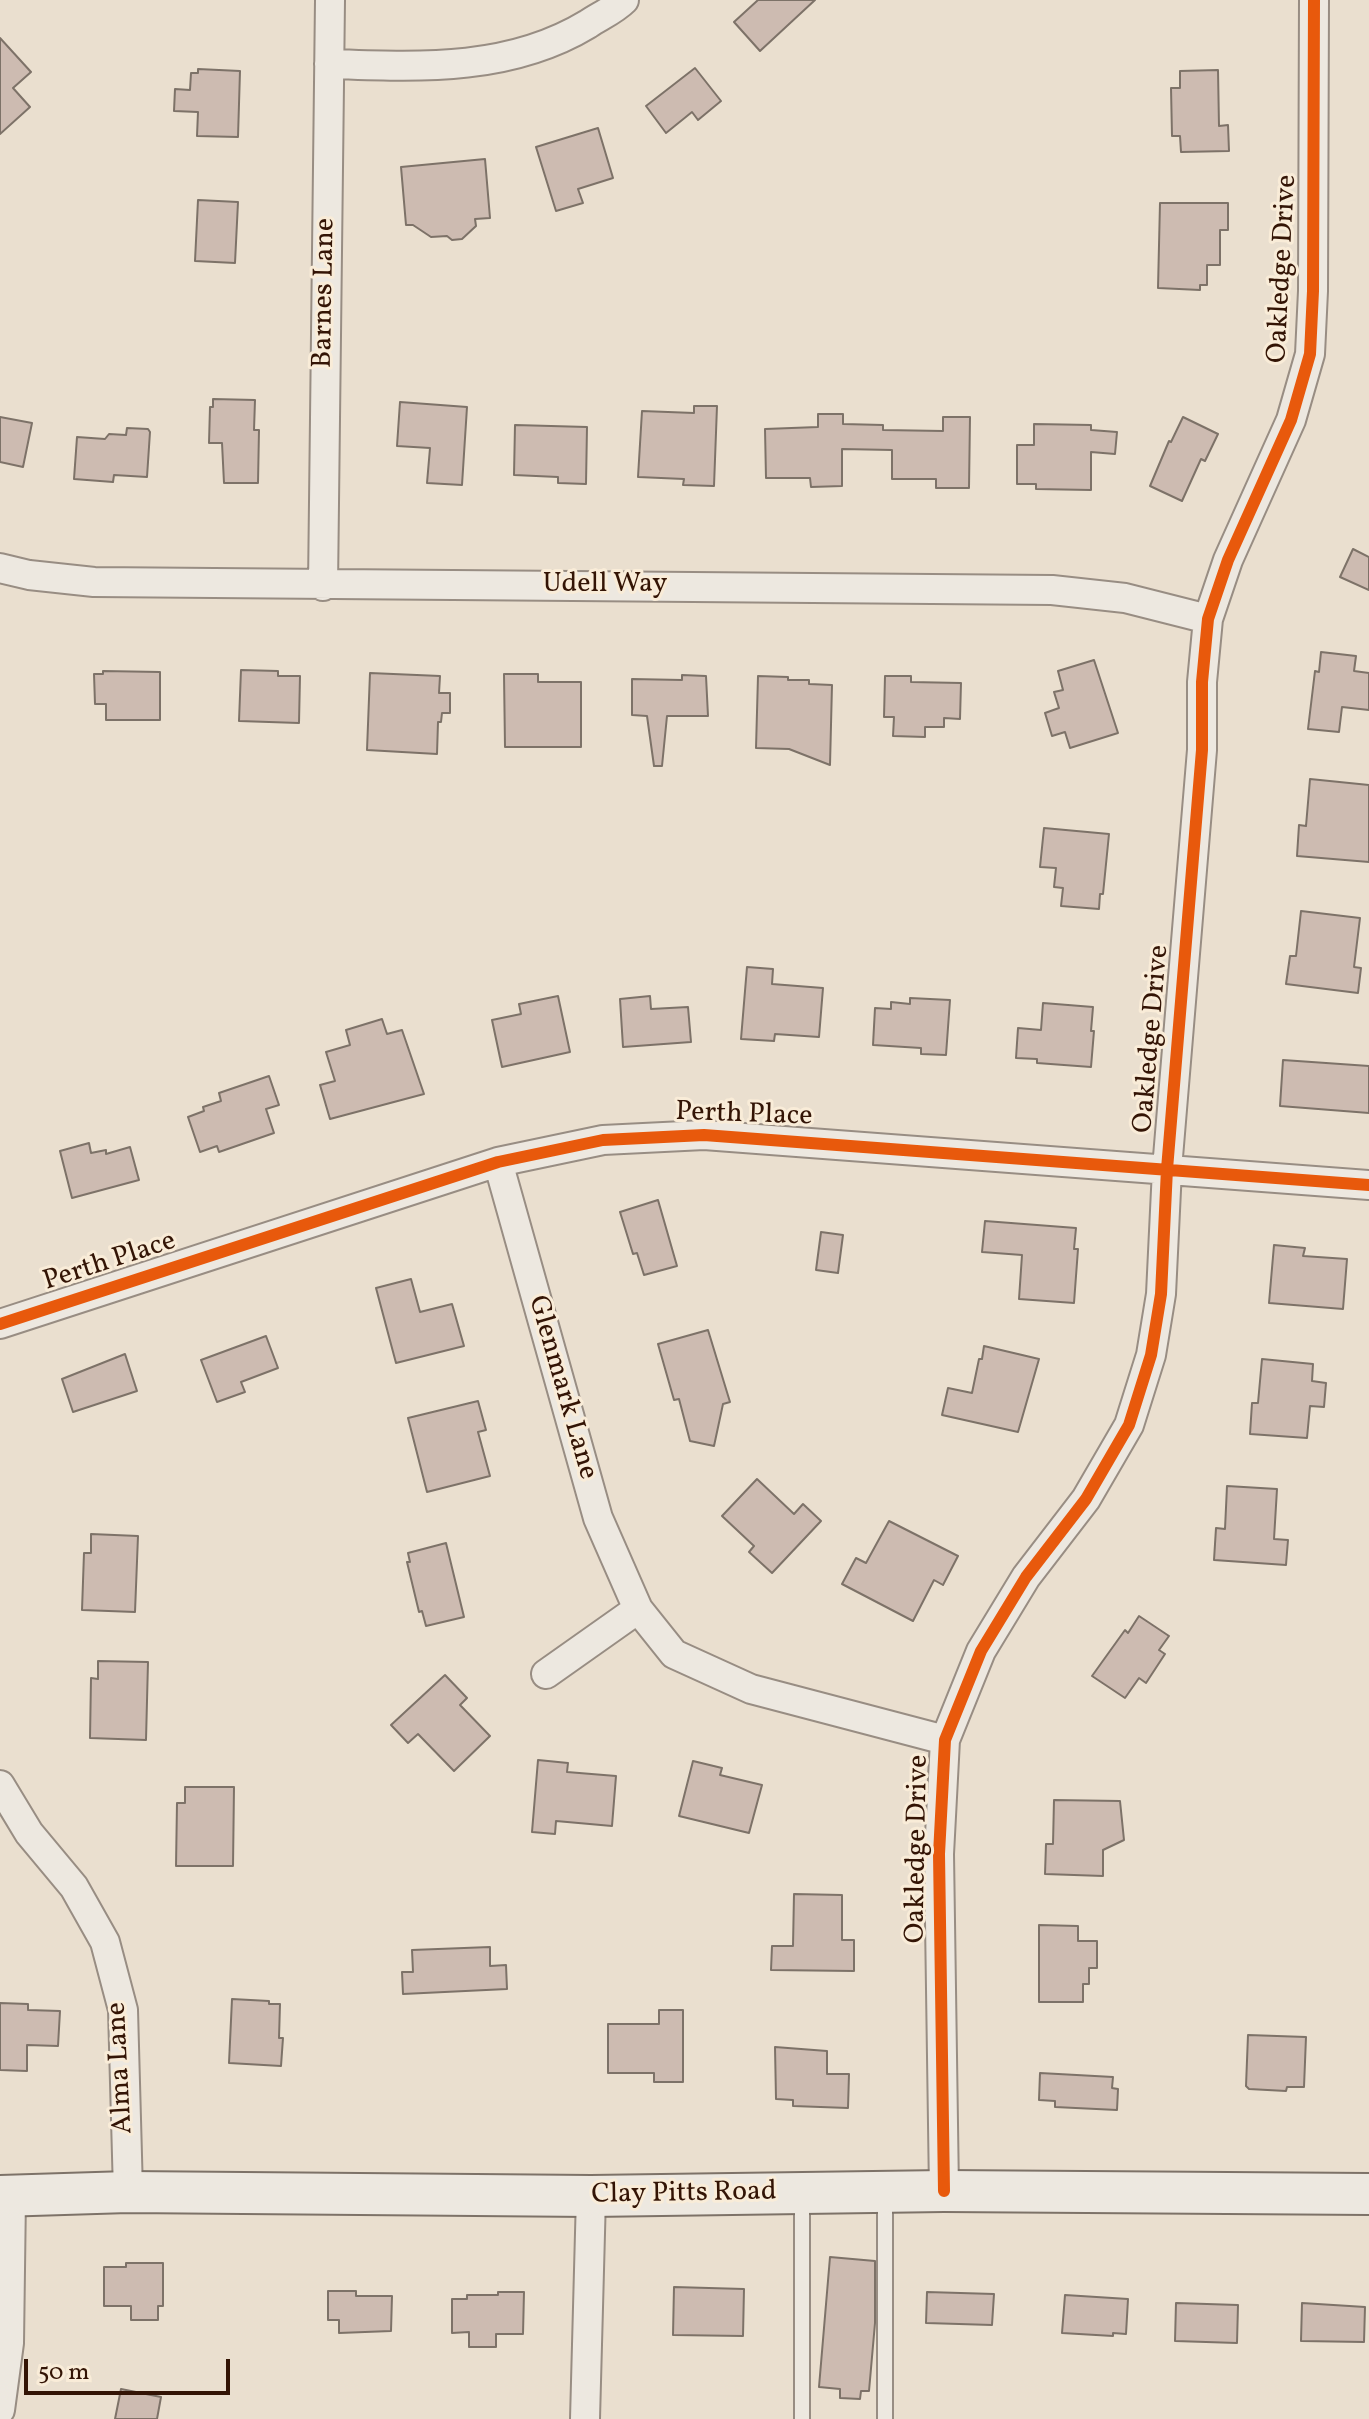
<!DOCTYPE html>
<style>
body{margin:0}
#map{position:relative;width:1369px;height:2419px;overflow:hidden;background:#eadfcf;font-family:Vollkorn,serif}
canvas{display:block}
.scale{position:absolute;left:24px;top:2359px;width:206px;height:36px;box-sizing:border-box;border:4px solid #331405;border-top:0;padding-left:10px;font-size:24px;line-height:28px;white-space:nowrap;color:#331405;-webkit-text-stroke:6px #f9ecd8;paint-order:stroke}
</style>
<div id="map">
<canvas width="1369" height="2419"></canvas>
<div class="scale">50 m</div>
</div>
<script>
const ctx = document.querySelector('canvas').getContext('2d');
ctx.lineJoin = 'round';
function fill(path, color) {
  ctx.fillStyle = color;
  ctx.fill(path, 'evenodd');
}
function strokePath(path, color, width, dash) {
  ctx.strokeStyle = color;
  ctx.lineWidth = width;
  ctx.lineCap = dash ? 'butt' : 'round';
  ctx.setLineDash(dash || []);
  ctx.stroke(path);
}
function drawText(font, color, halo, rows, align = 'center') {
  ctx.font = font + ' Vollkorn,serif';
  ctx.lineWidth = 6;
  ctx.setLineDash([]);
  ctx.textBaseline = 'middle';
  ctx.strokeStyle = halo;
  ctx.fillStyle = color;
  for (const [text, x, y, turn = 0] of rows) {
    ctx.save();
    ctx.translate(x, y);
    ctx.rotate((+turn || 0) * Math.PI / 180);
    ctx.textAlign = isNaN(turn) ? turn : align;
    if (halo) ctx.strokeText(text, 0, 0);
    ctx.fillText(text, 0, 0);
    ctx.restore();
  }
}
const building = new Path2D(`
 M 758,0 L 815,0 L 760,51 L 734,22 Z
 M 0,38 L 31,72 L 13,88 L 30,107 L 0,134 Z
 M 695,68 L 721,101 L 698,120 L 692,112 L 666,133 L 646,106 Z
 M 198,69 L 240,71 L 238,137 L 197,136 L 198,112 L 174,111 L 175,89 L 190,90 L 191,73 L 198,73 Z
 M 1218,70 L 1219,126 L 1228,125 L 1229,151 L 1181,152 L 1180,136 L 1172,136 L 1171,88 L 1180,88 L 1180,71 Z
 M 598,128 L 613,178 L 578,189 L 583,203 L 556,211 L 536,147 Z
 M 485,159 L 490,218 L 475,219 L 476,226 L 462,239 L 452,240 L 447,236 L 431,237 L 413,225 L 406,225 L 401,167 Z
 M 198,200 L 238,202 L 235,263 L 195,261 Z
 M 1160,203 L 1228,203 L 1228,230 L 1220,230 L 1220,265 L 1207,265 L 1207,285 L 1200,285 L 1200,290 L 1158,288 Z
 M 213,399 L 255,400 L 254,430 L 259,430 L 258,483 L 224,483 L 222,443 L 209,443 L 210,407 L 213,407 Z
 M 400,402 L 467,407 L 462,485 L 427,483 L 430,448 L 397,446 Z
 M 694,406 L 717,406 L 714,486 L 683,485 L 684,479 L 638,477 L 642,411 L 694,413 Z
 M 818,414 L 843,414 L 843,424 L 883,425 L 883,430 L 943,431 L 943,417 L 970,417 L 969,488 L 936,488 L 936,479 L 892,479 L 892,450 L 842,449 L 842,486 L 811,487 L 810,478 L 766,478 L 765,429 L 818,427 Z
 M 0,417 L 32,423 L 23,467 L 0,462 Z
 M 1183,417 L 1218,434 L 1205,461 L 1201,459 L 1182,501 L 1150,486 L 1169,441 L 1171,442 Z
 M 1034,424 L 1091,425 L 1091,430 L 1117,432 L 1115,454 L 1091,452 L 1091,490 L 1036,489 L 1036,484 L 1017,484 L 1017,445 L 1034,445 Z
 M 515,425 L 587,427 L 586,484 L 558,483 L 558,477 L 514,475 Z
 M 127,428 L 148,429 L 150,432 L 147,477 L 114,475 L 113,482 L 74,479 L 77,437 L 105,439 L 109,434 L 126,435 Z
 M 1353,549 L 1369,557 L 1369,590 L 1340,577 Z
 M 1321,652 L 1356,656 L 1354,671 L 1369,673 L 1369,710 L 1342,707 L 1339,732 L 1308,729 L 1315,671 L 1319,672 Z
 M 1094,660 L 1118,733 L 1070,748 L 1065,732 L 1052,736 L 1045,713 L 1059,708 L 1054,692 L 1063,690 L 1058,671 Z
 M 241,670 L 278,671 L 278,676 L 300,676 L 299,723 L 239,721 Z
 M 103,671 L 160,672 L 160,720 L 106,720 L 106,704 L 95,704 L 94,674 L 103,674 Z
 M 370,673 L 440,676 L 439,693 L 450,693 L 450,713 L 442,713 L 441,722 L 438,722 L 437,754 L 367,750 Z
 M 504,674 L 538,674 L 538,682 L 581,682 L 581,747 L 505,747 Z
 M 682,675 L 706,676 L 708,716 L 667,716 L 662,766 L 654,766 L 647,716 L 632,715 L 632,679 L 682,680 Z
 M 758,676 L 788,677 L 788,680 L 809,680 L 809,684 L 832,685 L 830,765 L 789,749 L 756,748 Z
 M 885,676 L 911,676 L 911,682 L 961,683 L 960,719 L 944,718 L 944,727 L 925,727 L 925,737 L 893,736 L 894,717 L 884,717 Z
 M 1310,779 L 1369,785 L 1369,862 L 1297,856 L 1299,825 L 1306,826 Z
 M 1044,828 L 1109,834 L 1103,894 L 1100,894 L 1099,909 L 1061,906 L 1063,888 L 1054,887 L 1056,868 L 1040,867 Z
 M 1301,911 L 1360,918 L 1354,967 L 1361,968 L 1358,993 L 1286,984 L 1290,956 L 1296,956 Z
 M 747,967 L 773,969 L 772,984 L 823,988 L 819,1037 L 775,1034 L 774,1041 L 741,1039 Z
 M 558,996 L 570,1052 L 502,1067 L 492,1020 L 521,1014 L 519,1004 Z
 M 650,996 L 651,1009 L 688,1007 L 691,1042 L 623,1047 L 620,999 Z
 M 910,998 L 950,1000 L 946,1055 L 921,1054 L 921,1048 L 873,1045 L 875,1008 L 891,1009 L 891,1002 L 910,1004 Z
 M 1043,1003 L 1093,1007 L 1091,1031 L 1094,1031 L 1091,1067 L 1037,1063 L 1037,1059 L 1016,1058 L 1018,1028 L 1041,1030 Z
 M 382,1019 L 387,1034 L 402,1030 L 424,1094 L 330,1119 L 320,1085 L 335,1081 L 326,1052 L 350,1045 L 346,1030 Z
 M 1283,1060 L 1369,1066 L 1369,1113 L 1280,1106 Z
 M 269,1076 L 279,1105 L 266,1109 L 274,1133 L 219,1152 L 217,1146 L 200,1152 L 188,1117 L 204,1111 L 203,1107 L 221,1101 L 219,1093 Z
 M 89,1143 L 91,1153 L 106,1150 L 106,1154 L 130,1147 L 139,1180 L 72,1198 L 60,1151 Z
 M 658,1200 L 677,1266 L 644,1275 L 637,1253 L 633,1254 L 620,1212 Z
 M 985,1221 L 1076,1228 L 1074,1249 L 1078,1249 L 1074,1303 L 1019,1299 L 1022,1255 L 982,1252 Z
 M 821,1232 L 843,1235 L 838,1273 L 816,1270 Z
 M 1274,1245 L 1305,1248 L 1303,1256 L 1347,1259 L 1343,1309 L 1269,1303 Z
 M 411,1279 L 420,1312 L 452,1304 L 464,1346 L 396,1363 L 376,1288 Z
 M 708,1330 L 730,1402 L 723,1404 L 714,1446 L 690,1441 L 679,1399 L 674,1400 L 658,1344 Z
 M 266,1336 L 278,1368 L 241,1382 L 245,1392 L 217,1402 L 201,1360 Z
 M 984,1346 L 1039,1359 L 1018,1432 L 942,1415 L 948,1388 L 972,1393 L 979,1359 L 982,1359 Z
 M 125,1354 L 137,1391 L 73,1412 L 62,1379 Z
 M 1262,1359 L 1313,1364 L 1312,1381 L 1326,1383 L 1324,1407 L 1310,1406 L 1307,1438 L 1250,1434 L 1252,1403 L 1258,1403 Z
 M 478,1401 L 486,1430 L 478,1432 L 490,1476 L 427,1492 L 408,1418 Z
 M 757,1479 L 794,1514 L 803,1504 L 821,1521 L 772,1573 L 749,1552 L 754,1546 L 722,1516 Z
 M 1227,1486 L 1277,1489 L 1274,1539 L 1288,1540 L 1286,1565 L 1214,1560 L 1216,1528 L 1225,1529 Z
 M 889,1521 L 958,1556 L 943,1585 L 934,1580 L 913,1621 L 842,1584 L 856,1558 L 866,1563 Z
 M 91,1534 L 138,1536 L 135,1612 L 82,1610 L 84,1553 L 91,1553 Z
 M 446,1543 L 464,1617 L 426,1626 L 422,1611 L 419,1612 L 407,1562 L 410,1562 L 408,1553 Z
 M 1139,1616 L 1169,1636 L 1159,1650 L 1165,1654 L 1146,1683 L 1139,1678 L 1125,1698 L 1092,1676 L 1125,1630 L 1128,1633 Z
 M 98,1661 L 148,1662 L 146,1740 L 90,1738 L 91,1678 L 98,1679 Z
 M 445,1675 L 467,1698 L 460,1705 L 490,1736 L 454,1771 L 418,1734 L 408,1743 L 391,1725 Z
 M 538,1760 L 568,1763 L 567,1772 L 616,1776 L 612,1826 L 556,1821 L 555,1834 L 532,1832 Z
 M 693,1761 L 722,1768 L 720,1775 L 762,1785 L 749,1833 L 679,1816 Z
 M 185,1787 L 234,1787 L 233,1866 L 176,1866 L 177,1803 L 185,1803 Z
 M 1054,1800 L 1120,1801 L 1124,1840 L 1103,1850 L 1103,1876 L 1045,1874 L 1046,1844 L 1053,1844 Z
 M 794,1894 L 842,1895 L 842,1940 L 854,1940 L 854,1971 L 771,1970 L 772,1946 L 793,1946 Z
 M 1039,1925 L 1078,1926 L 1078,1941 L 1097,1941 L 1097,1968 L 1089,1968 L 1089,1984 L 1083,1984 L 1083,2002 L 1039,2002 Z
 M 490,1947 L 490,1966 L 506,1965 L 507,1989 L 403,1994 L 402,1972 L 413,1972 L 412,1950 Z
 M 232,1999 L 269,2001 L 269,2004 L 280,2004 L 279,2038 L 283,2038 L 281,2066 L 229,2063 Z
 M 0,2003 L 28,2004 L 28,2010 L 60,2011 L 58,2046 L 27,2045 L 27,2071 L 0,2070 Z
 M 659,2010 L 683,2010 L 683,2082 L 654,2082 L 654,2073 L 608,2073 L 608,2024 L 659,2024 Z
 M 1248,2035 L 1306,2037 L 1304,2087 L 1287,2087 L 1286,2091 L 1249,2089 L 1246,2086 Z
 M 775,2047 L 827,2051 L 827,2074 L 849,2074 L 848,2108 L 793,2106 L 793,2100 L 776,2099 Z
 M 1040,2073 L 1113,2077 L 1112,2088 L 1118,2089 L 1117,2110 L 1055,2107 L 1055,2101 L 1039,2100 Z
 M 830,2257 L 875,2261 L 875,2323 L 869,2391 L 861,2391 L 860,2399 L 840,2398 L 840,2389 L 819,2387 Z
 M 126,2263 L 163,2263 L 163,2306 L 158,2306 L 158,2320 L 131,2320 L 131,2306 L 104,2306 L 104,2267 L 126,2267 Z
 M 674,2287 L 744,2289 L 743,2336 L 673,2335 Z
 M 328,2291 L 356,2291 L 356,2296 L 392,2296 L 391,2331 L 339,2333 L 339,2320 L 328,2320 Z
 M 498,2292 L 524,2292 L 523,2334 L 496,2334 L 496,2347 L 469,2347 L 469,2332 L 452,2333 L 452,2299 L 467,2299 L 467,2295 L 498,2295 Z
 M 927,2292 L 994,2294 L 992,2325 L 926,2323 Z
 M 1065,2295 L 1128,2299 L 1126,2334 L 1113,2333 L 1113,2336 L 1062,2333 Z
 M 1176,2303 L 1238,2305 L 1237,2343 L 1175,2341 Z
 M 1302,2303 L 1365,2307 L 1364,2342 L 1301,2341 Z
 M 121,2389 L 161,2397 L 157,2419 L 115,2419 Z`);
fill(building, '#cdbbb1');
strokePath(building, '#7d7268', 2);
const lane = new Path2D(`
 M 802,2194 L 802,2419
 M 885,2419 L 885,2195`);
const street = new Path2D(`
 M 329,64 C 418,67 509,72 588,24 C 600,16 614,10 624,0
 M 0,568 L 29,575 L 94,582 L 1052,590 L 1125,598 L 1208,619
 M 323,586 L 330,0
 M 498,1162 L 598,1518 L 638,1609 L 674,1654 L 751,1689 L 945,1740
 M 0,1324 L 498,1162 L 603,1140 L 704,1135 L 1369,1185
 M 546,1674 L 638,1609
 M 0,1785 L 29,1833 L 74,1887 L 105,1942 L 123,2010 L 128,2192
 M 944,2191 L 939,1854 L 945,1740 L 981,1651 L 1026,1577 L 1086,1499 L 1129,1425 L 1151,1355 L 1161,1294 L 1167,1169 L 1202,750 L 1202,682 L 1208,619 L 1228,560 L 1291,420 L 1310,354 L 1313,291 L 1314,0
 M 0,2410 L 9,2343 L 11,2196
 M 585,2419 L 591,2196`);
const secondary = new Path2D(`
 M 0,2196 L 128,2192 L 591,2196 L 944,2191 L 1369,2194`);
strokePath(lane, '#988d83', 18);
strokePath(street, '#988d83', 32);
strokePath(secondary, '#7d7268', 44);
strokePath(lane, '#ede8e0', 14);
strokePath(street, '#ede8e0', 28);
strokePath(secondary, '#ede8e0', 40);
strokePath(new Path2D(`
 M 0,1324 L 498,1162 L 603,1140 L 704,1135 L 1369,1185
 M 944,2191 L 939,1854 L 945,1740 L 981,1651 L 1026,1577 L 1086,1499 L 1129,1425 L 1151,1355 L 1161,1294 L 1167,1169 L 1202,750 L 1202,682 L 1208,619 L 1228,560 L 1291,420 L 1310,354 L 1313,291 L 1314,0`), '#e8590c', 12);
drawText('28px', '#331405', '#f9ecd8', [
 ["Oakledge Drive",1284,269,-87],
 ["Barnes Lane",326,293,-89],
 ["Udell Way",605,586],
 ["Oakledge Drive",1153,1039,-85],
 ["Perth Place",744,1116,2],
 ["Perth Place",110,1263,-18],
 ["Glenmark Lane",561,1388,74],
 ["Oakledge Drive",919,1849,-89],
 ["Alma Lane",122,2068,-93],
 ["Clay Pitts Road",684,2195,-1]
]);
</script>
